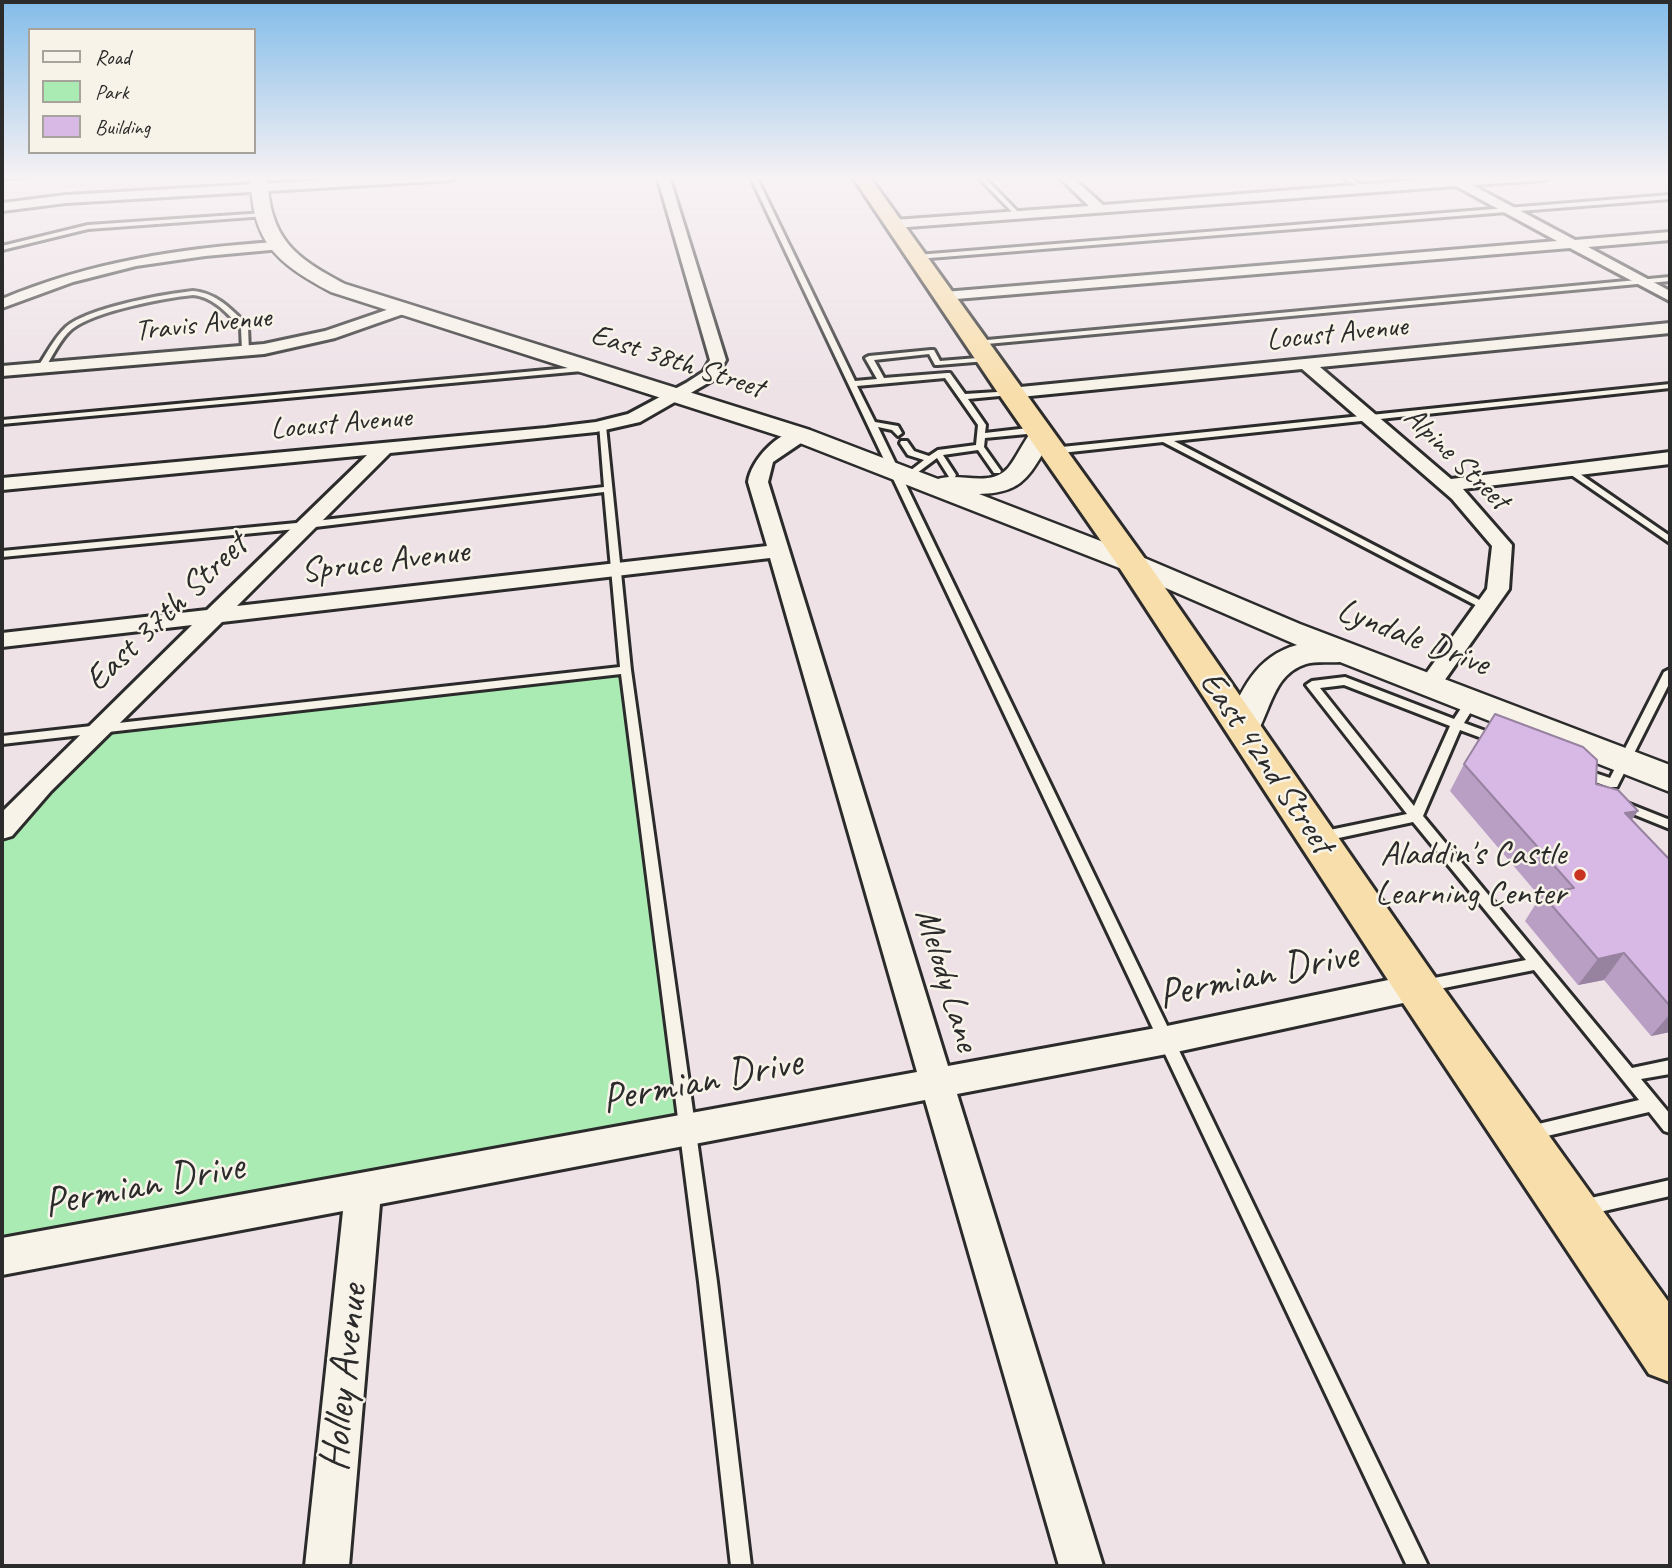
<!DOCTYPE html>
<style>
body{margin:0}
#map{position:relative;width:1672px;height:1568px;overflow:hidden;background:#eee2e7;font-family:Caveat,sans-serif}
canvas{display:block}
.frame{position:absolute;inset:0;border:4px solid #2b2b2b;pointer-events:none}
.legend{position:absolute;left:28px;top:28px;width:228px;height:126px;box-sizing:border-box;background:#f7f3e8;border:2px solid #a5a39c;margin:0;padding:9px 12px;list-style:none;font-size:21px;color:#2b2b2b}
.legend li{display:flex;align-items:center;gap:14px;height:35px}
.legend b{width:35px;border:2px solid #a5a39c}
</style>
<div id="map">
<canvas width="1672" height="1568"></canvas>
<div class="frame"></div>
<ul class="legend">
<li><b style="height:9px;background:#f7f3e8"></b>Road</li>
<li><b style="height:19px;background:#aaebb4"></b>Park</li>
<li><b style="height:19px;background:#d8b9e5"></b>Building</li>
</ul>
</div>
<script>
const ctx = document.querySelector('canvas').getContext('2d');
ctx.lineJoin = 'round';
function fill(path, color) {
  ctx.fillStyle = color;
  ctx.fill(path, 'evenodd');
}
function strokePath(path, color, width, dash) {
  ctx.strokeStyle = color;
  ctx.lineWidth = width;
  ctx.lineCap = dash ? 'butt' : 'round';
  ctx.setLineDash(dash || []);
  ctx.stroke(path);
}
function drawText(font, color, halo, rows, align = 'center') {
  ctx.font = font + ' Caveat,sans-serif';
  ctx.lineWidth = 5;
  ctx.setLineDash([]);
  ctx.textBaseline = 'middle';
  ctx.strokeStyle = halo;
  ctx.fillStyle = color;
  for (const [text, x, y, turn = 0] of rows) {
    ctx.save();
    ctx.translate(x, y);
    ctx.rotate((+turn || 0) * Math.PI / 180);
    ctx.textAlign = isNaN(turn) ? turn : align;
    if (halo) ctx.strokeText(text, 0, 0);
    ctx.fillText(text, 0, 0);
    ctx.restore();
  }
}
fill(new Path2D(`
 M 630,666 L 687,1129 L 2,1255 L 2,829 L 98,729 Z`), '#aaebb4');
const lane = new Path2D(`
 M 2,176 L 30,176 L 2,179 Z
 M 750,176 L 756,176 L 855,381 L 877,379 L 865,358 L 869,356 L 931,350 L 934,350 L 940,361 L 990,357 L 991,359 L 987,361 L 938,365 L 935,365 L 929,354 L 874,360 L 884,378 L 947,373 L 950,373 L 965,394 L 1013,391 L 1014,393 L 1010,395 L 968,399 L 986,425 L 985,433 L 1037,427 L 1041,430 L 1037,433 L 985,438 L 984,447 L 1001,471 L 1000,473 L 994,473 L 978,450 L 943,455 L 956,475 L 955,477 L 949,477 L 937,458 L 909,479 L 905,476 L 906,474 L 924,460 L 908,455 L 900,443 L 901,441 L 907,441 L 914,451 L 929,456 L 938,450 L 976,445 L 978,425 L 945,378 L 857,386 L 875,422 L 898,426 L 902,433 L 898,436 L 892,430 L 878,427 L 1428,1566 L 1407,1566 Z
 M 977,176 L 983,176 L 1020,214 L 1020,216 L 1016,216 Z
 M 1340,176 L 1346,176 L 1369,189 L 1364,190 Z
 M 1670,195 L 1670,199 L 917,259 L 914,257 L 917,255 Z
 M 264,213 L 266,216 L 88,229 L 2,250 L 2,246 L 88,225 Z
 M 1670,277 L 1670,281 L 976,345 L 972,343 L 976,341 Z
 M 193,291 C 217,293 232,310 248,326 L 249,353 L 242,351 L 241,328 C 228,314 214,297 193,295 C 164,298 95,311 72,329 C 60,339 52,357 44,370 L 37,368 C 46,355 54,338 66,327 C 88,308 164,294 193,291 Z
 M 590,366 L 593,366 L 593,370 L 2,424 L 2,420 Z
 M 1670,384 L 1670,388 L 1174,441 L 1489,605 L 1489,609 L 1485,610 L 1163,442 L 1052,454 L 1048,451 L 1052,448 Z
 M 599,424 L 606,426 L 631,670 L 717,1282 L 751,1566 L 731,1566 L 699,1282 L 621,674 L 2,744 L 2,736 L 620,667 L 604,492 L 307,528 L 2,557 L 2,551 L 307,522 L 604,487 Z
 M 1570,467 L 1670,536 L 1670,543 L 1567,472 L 1566,470 Z
 M 1670,669 L 1670,682 L 1617,787 L 1609,787 L 1576,775 L 1574,772 L 1580,768 L 1610,778 L 1664,672 Z
 M 1345,677 L 1454,719 L 1467,699 L 1475,699 L 1477,702 L 1464,723 L 1502,737 L 1504,740 L 1502,743 L 1498,744 L 1460,730 L 1423,816 L 1632,1068 L 1670,1060 L 1670,1074 L 1641,1079 L 1670,1114 L 1670,1133 L 1664,1131 L 1649,1112 L 1530,1140 L 1524,1138 L 1522,1133 L 1524,1128 L 1530,1126 L 1639,1100 L 1534,970 L 1424,992 L 1419,990 L 1417,986 L 1419,982 L 1424,980 L 1526,960 L 1413,822 L 1320,842 L 1315,840 L 1314,837 L 1315,834 L 1320,832 L 1407,814 L 1306,685 L 1312,681 ZM 1344,685 L 1450,726 L 1414,806 L 1320,688 Z
 M 1622,801 L 1670,820 L 1670,829 L 1618,808 L 1616,805 Z
 M 1670,1180 L 1670,1196 L 1582,1216 L 1576,1214 L 1574,1208 L 1576,1202 L 1582,1200 Z`);
const street = new Path2D(`
 M 398,176 L 458,176 L 452,180 L 66,203 L 2,211 L 2,203 L 66,195 Z
 M 657,176 L 669,176 L 726,360 L 715,379 L 640,422 L 596,432 L 390,453 L 237,606 L 767,546 L 748,482 C 751,459 783,425 807,431 L 810,435 L 807,439 L 773,462 L 768,482 L 948,1066 L 1167,1026 L 1417,974 L 1428,978 L 1433,987 L 1428,996 L 1417,1000 L 1167,1054 L 957,1094 L 1103,1566 L 1059,1566 L 925,1100 L 380,1204 L 349,1566 L 305,1566 L 343,1211 L 2,1275 L 2,1238 L 917,1072 L 770,558 L 222,622 L 51,791 L 12,836 L 2,839 L 2,812 L 192,625 L 2,647 L 2,633 L 207,610 L 367,455 L 2,490 L 2,478 L 546,428 L 596,422 L 628,414 L 686,383 L 703,372 L 710,360 Z
 M 1058,176 L 1071,176 L 1103,205 L 1456,177 L 1550,176 L 1544,180 L 1472,185 L 1575,240 L 1670,232 L 1670,240 L 1588,247 L 1670,291 L 1670,301 L 1570,248 L 944,300 L 937,296 L 944,292 L 1557,241 L 1456,186 L 894,228 L 887,224 L 894,220 L 1089,206 Z
 M 276,242 L 281,243 L 281,249 L 205,256 L 136,266 L 73,282 L 2,308 L 2,299 C 90,262 181,248 276,242 Z
 M 404,304 L 412,309 L 409,312 L 335,338 L 264,354 L 2,376 L 2,366 L 264,344 L 325,331 Z
 M 1670,323 L 1670,333 L 1320,367 L 1451,479 L 1670,452 L 1670,464 L 1463,489 L 1512,545 L 1509,589 L 1437,691 L 1429,694 L 1421,691 L 1417,686 L 1487,589 L 1492,546 L 1452,499 L 1302,369 L 1010,398 L 1001,393 L 1010,388 Z`);
const secondary = new Path2D(`
 M 251,176 L 267,176 C 270,238 292,256 345,284 L 810,430 L 938,479 C 960,472 990,488 1008,468 C 1017,457 1023,442 1032,431 L 1041,428 L 1050,431 L 1054,436 C 1030,471 1028,493 979,494 L 1142,557 L 1300,624 L 1670,765 L 1670,792 L 1340,662 C 1328,663 1317,661 1306,664 C 1273,674 1271,711 1255,736 L 1243,740 L 1231,736 L 1226,728 C 1240,691 1256,656 1297,645 L 1122,569 L 792,440 L 331,292 C 276,263 251,241 251,176 Z`);
const highway = new Path2D(`
 M 852,176 L 869,176 L 1143,556 L 1433,974 L 1670,1304 L 1670,1382 L 1649,1374 L 1401,1000 L 1117,564 L 998,393 Z`);
strokePath(lane, '#2b2b2b', 6);
strokePath(street, '#2b2b2b', 6);
strokePath(secondary, '#2b2b2b', 5);
strokePath(highway, '#2b2b2b', 6);
fill(lane, '#f7f3e8');
fill(street, '#f7f3e8');
fill(secondary, '#f7f3e8');
fill(highway, '#f8deab');
fill(new Path2D(`
 M 1464,764 L 1596,784 L 1670,860 L 1670,1032 L 1651,1036 L 1604,980 L 1578,985 L 1525,921 L 1540,897 L 1450,791 Z`), '#ba9fc5');
fill(new Path2D(`
 M 1638,811 L 1619,838 L 1625,813 Z
 M 1624,953 L 1604,980 L 1578,985 L 1598,959 Z
 M 1670,1014 L 1670,1032 L 1651,1036 Z`), '#9782a0');
const building = new Path2D(`
 M 1495,714 L 1583,747 L 1597,760 L 1596,784 L 1618,790 L 1638,811 L 1625,813 L 1670,860 L 1670,1006 L 1624,953 L 1598,959 L 1542,894 L 1574,888 L 1464,764 Z`);
fill(building, '#d8b9e5');
strokePath(building, '#9782a0', 2);
const sky = ctx.createLinearGradient(0, 0, 0, 395);
sky.addColorStop(0, '#83bce9');
sky.addColorStop(0.45, '#f7f2f4');
sky.addColorStop(1, '#f7f2f400');
ctx.fillStyle = sky;
ctx.fillRect(0, 0, 1672, 395);
for (const [x, y, r, color] of [
 [1580,875,7,"#c8321e"]
]) {
  const dot = new Path2D();
  dot.arc(x, y, r, 0, 2 * Math.PI);
  ctx.fillStyle = color;
  ctx.fill(dot);
  strokePath(dot, '#f7f3e8', 2.5);
}
drawText('30px', '#2b2b2b', '#f7f3e8', [
 ["Travis Avenue",203,325,-6],
 ["Locust Avenue",1337,334,-6],
 ["East 38th Street",677,362,18],
 ["Locust Avenue",341,424,-5],
 ["Alpine Street",1456,459,44]
]);
drawText('35px', '#2b2b2b', '#f7f3e8', [
 ["Spruce Avenue",385,562,-7],
 ["East 37th Street",167,613,-44],
 ["Lyndale Drive",1413,638,21],
 ["East 42nd Street",1266,763,56],
 ["Melody Lane",946,980,73]
]);
drawText('35px', '#2b2b2b', '#f7f3e8', [
 ["Aladdin's Castle",1566,855],
 ["Learning Center",1566,895]
], 'right');
drawText('42px', '#2b2b2b', '#f7f3e8', [
 ["Permian Drive",1258,976,-12],
 ["Permian Drive",702,1082,-11],
 ["Permian Drive",144,1186,-11],
 ["Holley Avenue",345,1378,-84]
]);
</script>
